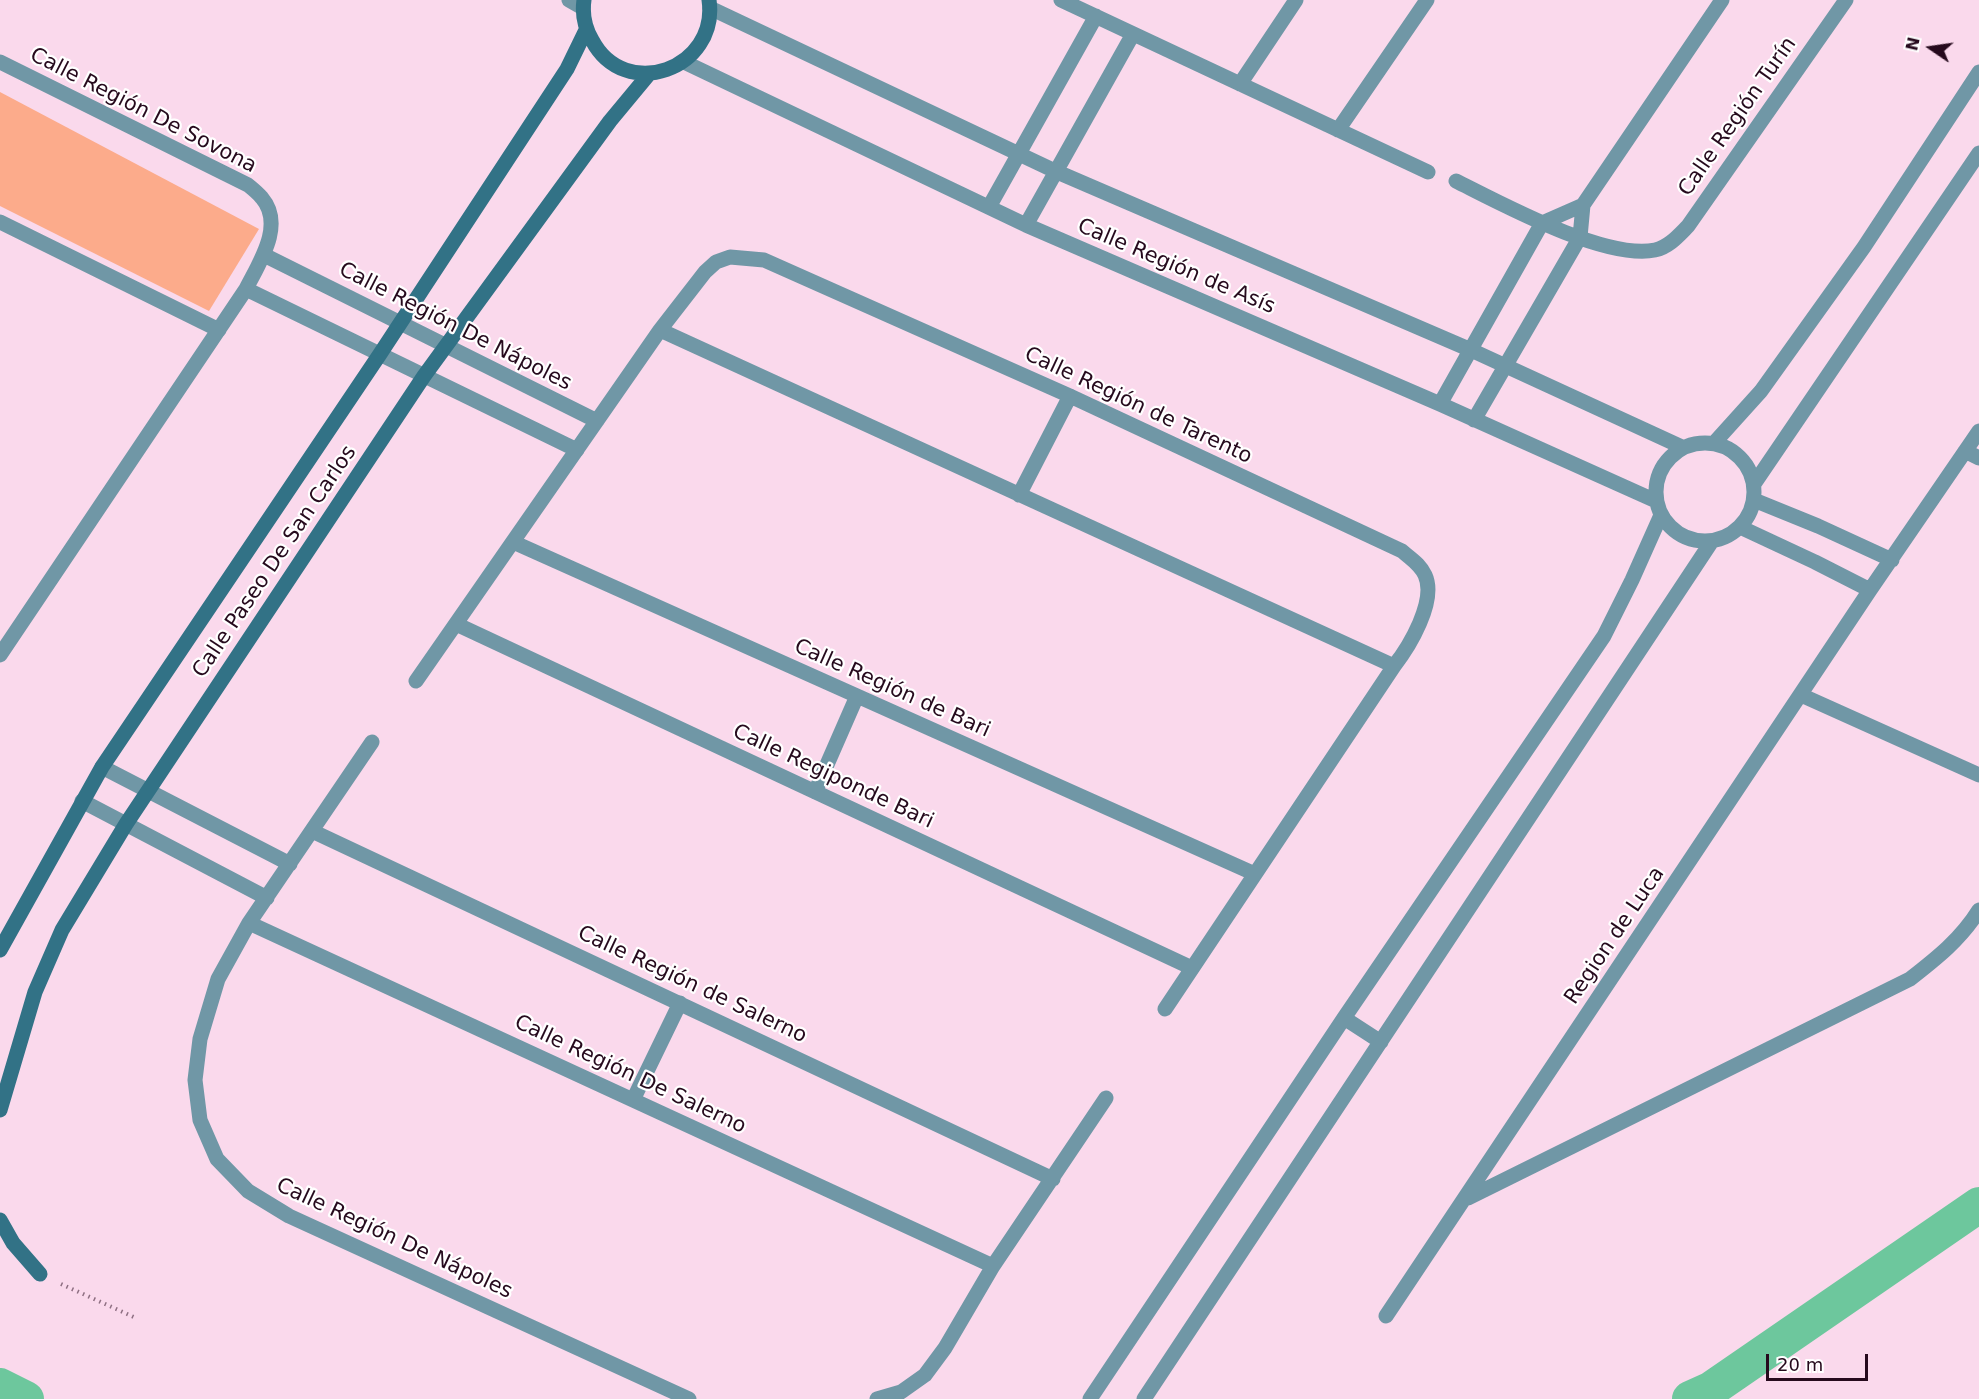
<!DOCTYPE html>
<meta charset="utf-8">
<style>
body{margin:0}
#map{position:relative;width:1979px;height:1399px;overflow:hidden;background:#fad9ec;font-family:"DejaVu Sans",sans-serif}
canvas{display:block}
.north{position:absolute;left:1901px;top:18px;width:60px;height:60px;-webkit-text-stroke:4px #fff;paint-order:stroke;rotate:283deg;font-size:16px;font-weight:700;line-height:24px;text-align:center;color:#260a1d}
.north::after{content:'';display:block;margin:auto;width:21px;height:27px;background:#260a1d;clip-path:polygon(50% 0,100% 100%,50% 72%,0 100%)}
.scale{position:absolute;left:1766px;top:1354px;width:102px;height:27px;box-sizing:border-box;border:3px solid #260a1d;border-top:0;padding-left:8px;font-size:18px;line-height:21px;white-space:nowrap;color:#260a1d;-webkit-text-stroke:4px #fff;paint-order:stroke}
</style>
<div id="map">
<canvas width="1979" height="1399"></canvas>
<div class="north">N</div>
<div class="scale">20 m</div>
</div>
<script>
const ctx = document.querySelector('canvas').getContext('2d');
ctx.lineJoin = 'round';
function fill(path, color) {
  ctx.fillStyle = color;
  ctx.fill(path, 'evenodd');
}
function strokePath(path, color, width, dash) {
  ctx.strokeStyle = color;
  ctx.lineWidth = width;
  ctx.lineCap = dash ? 'butt' : 'round';
  ctx.setLineDash(dash || []);
  ctx.stroke(path);
}
function drawText(font, color, halo, rows, align = 'center') {
  ctx.font = font + ' "DejaVu Sans",sans-serif';
  ctx.lineWidth = 4.5;
  ctx.setLineDash([]);
  ctx.textBaseline = 'middle';
  ctx.strokeStyle = halo;
  ctx.fillStyle = color;
  for (const [text, x, y, turn = 0] of rows) {
    ctx.save();
    ctx.translate(x, y);
    ctx.rotate((+turn || 0) * Math.PI / 180);
    ctx.textAlign = isNaN(turn) ? turn : align;
    if (halo) ctx.strokeText(text, 0, 0);
    ctx.fillText(text, 0, 0);
    ctx.restore();
  }
}
fill(new Path2D(`
 M 0,92 L 259,229 L 209,311 L 0,206 Z`), '#fcab8b');
strokePath(new Path2D(`
 M 0,1386 L 26,1399
 M 1690,1399 L 1710,1390 L 1979,1205`), '#6dc79d', 36);
strokePath(new Path2D(`
 M 61,1284 L 136,1318`), '#8e6f82', 4, [1.5, 4.5]);
strokePath(new Path2D(`
 M 569,0 L 583,8
 M 1061,0 L 1428,172
 M 710,8 L 1055,171 L 1471,350 L 1682,447
 M 0,62 L 248,185 C 253,189 258,193 262,198 C 285,225 259,263 246,289 L 0,655
 M 684,62 L 1026,225 L 1440,404 L 1656,501
 M 1240,84 L 1296,0
 M 1338,130 L 1427,0
 M 1456,181 C 1502,204 1605,260 1655,250 C 1669,247 1679,235 1688,226 L 1846,0
 M 989,207 L 1096,16
 M 0,222 L 219,330
 M 1026,225 L 1133,34
 M 264,255 L 597,421
 M 246,289 L 577,450
 M 660,330 L 1394,666
 M 1440,404 L 1542,223 L 1583,205
 M 1474,420 L 1580,237 L 1583,205 L 1722,0
 M 1715,442 L 1761,391 L 1864,247 L 1979,72
 M1656 492a49 49 0 1 1 98 0a49 49 0 1 1-98 0Z
 M 1965,451 L 1979,458
 M 1754,484 L 1979,153
 M 1019,495 L 1070,396
 M 1754,500 L 1818,526 L 1892,560
 M 1740,527 L 1815,562 L 1870,590
 M 513,542 L 1255,874
 M 456,624 L 1192,968
 M 416,681 L 660,330 L 705,272 L 716,262 L 730,257 L 764,260 L 1070,396 L 1402,551 C 1411,559 1420,564 1425,575 C 1437,601 1409,647 1394,666 L 1165,1009
 M 1801,695 L 1979,775
 M 372,742 L 249,923 L 218,979 L 200,1039 L 195,1080 L 200,1120 L 217,1159 L 248,1191 L 289,1216 L 689,1399
 M 102,767 L 290,864
 M 815,792 L 857,696
 M 82,801 L 267,898
 M 312,831 L 1053,1179
 M 249,923 L 993,1266
 M 1344,1018 L 1381,1042
 M 633,1100 L 680,1003
 M 1468,1198 L 1910,979 C 1937,958 1961,939 1979,910
 M 1386,1316 L 1870,590 L 1979,431
 M 877,1399 L 901,1392 L 925,1375 L 945,1348 L 993,1266 L 1106,1098
 M 1090,1399 L 1344,1018 L 1604,636 L 1632,580 L 1661,515
 M 1144,1399 L 1712,541`), '#7097a6', 15);
strokePath(new Path2D(`
 M 584,0 C 582,14 585,28 592,40 C 625,103 719,69 709,0
 M 0,950 L 102,767 L 380,354 L 567,69 L 586,30
 M 0,1110 L 35,992 L 62,930 L 126,824 L 424,376 L 610,121 L 649,74
 M 0,1220 L 13,1243 L 40,1274`), '#327286', 15);
drawText('21px', '#260a1d', '#fff', [
 ["Calle Región De Sovona",143,111,27],
 ["Calle Región Turín",1738,117,-55],
 ["Calle Región de Asís",1176,267,23],
 ["Calle Región De Nápoles",455,327,27],
 ["Calle Región de Tarento",1138,406,25],
 ["Calle Paseo De San Carlos",275,562,-56],
 ["Calle Región de Bari",892,689,24],
 ["Calle Regiponde Bari",833,777,25],
 ["Region de Luca",1615,936,-56],
 ["Calle Región de Salerno",692,985,25],
 ["Calle Región De Salerno",630,1075,25],
 ["Calle Región De Nápoles",394,1239,25]
]);
</script>
